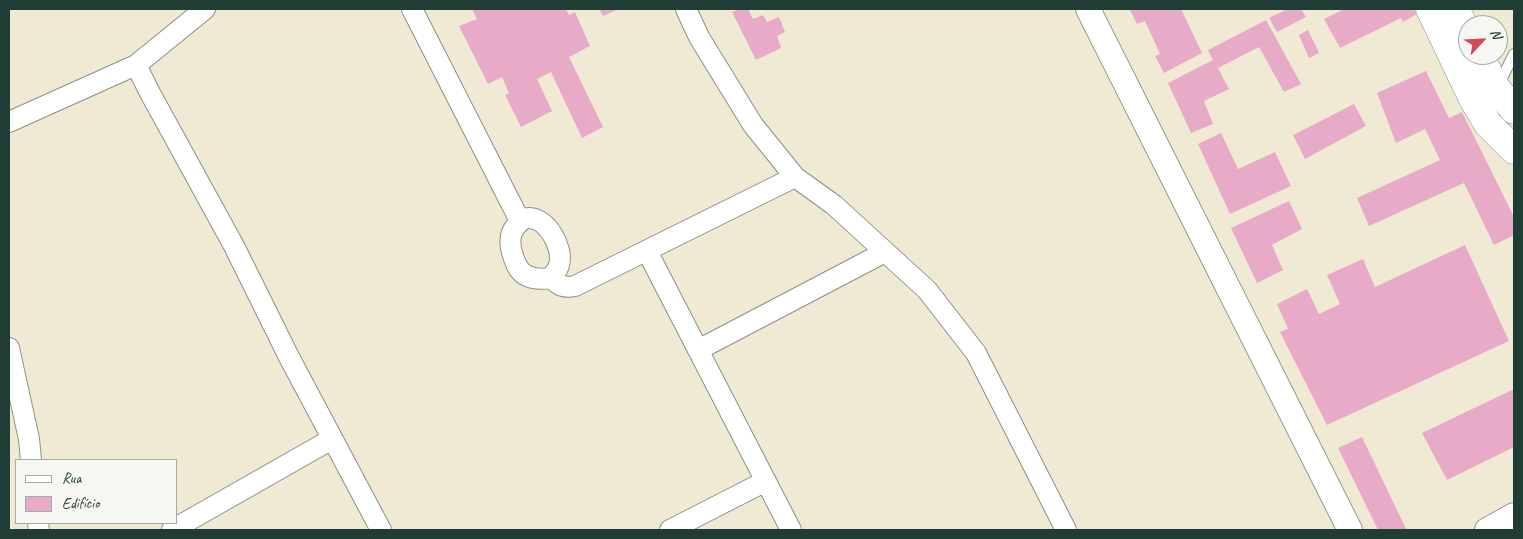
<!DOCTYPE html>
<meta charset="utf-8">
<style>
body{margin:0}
#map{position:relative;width:1523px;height:539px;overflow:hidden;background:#f0e9d4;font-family:Caveat,sans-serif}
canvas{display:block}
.frame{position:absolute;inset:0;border:10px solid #1f3d34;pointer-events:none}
.legend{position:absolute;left:15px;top:459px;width:162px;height:65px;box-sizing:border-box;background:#f6f6f2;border:1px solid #a0aca6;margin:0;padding:6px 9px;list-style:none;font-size:15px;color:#1f3d34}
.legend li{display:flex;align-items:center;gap:10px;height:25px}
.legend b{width:25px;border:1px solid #a0aca6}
.north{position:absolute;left:1458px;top:15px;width:50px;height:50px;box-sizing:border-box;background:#f6f6f2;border:1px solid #a0aca6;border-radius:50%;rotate:65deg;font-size:14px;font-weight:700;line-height:20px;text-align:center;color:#1f3d34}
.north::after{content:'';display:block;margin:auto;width:18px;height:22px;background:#d1495b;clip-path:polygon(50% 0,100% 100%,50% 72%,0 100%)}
</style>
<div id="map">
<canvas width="1523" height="539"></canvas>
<div class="frame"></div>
<ul class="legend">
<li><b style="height:6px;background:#fff"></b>Rua</li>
<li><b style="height:14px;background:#e8abc7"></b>Edifício</li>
</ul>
<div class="north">N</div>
</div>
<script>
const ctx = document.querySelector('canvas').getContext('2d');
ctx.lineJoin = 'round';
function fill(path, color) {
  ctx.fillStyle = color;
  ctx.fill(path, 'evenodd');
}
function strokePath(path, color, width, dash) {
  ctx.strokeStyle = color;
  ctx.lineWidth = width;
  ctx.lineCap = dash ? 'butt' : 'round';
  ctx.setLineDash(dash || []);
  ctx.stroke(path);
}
fill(new Path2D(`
 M 472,9 L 566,9 L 569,15 L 575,12 L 590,46 L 569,57 L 603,127 L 582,138 L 551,72 L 537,79 L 552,111 L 521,127 L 505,95 L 509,93 L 502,77 L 488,84 L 459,26 L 477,19 Z
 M 599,9 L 619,9 L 603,16 Z
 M 740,9 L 748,9 L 753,19 L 763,15 L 767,22 L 779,17 L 785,32 L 777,36 L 781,48 L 756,60 L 732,12 Z
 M 1132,9 L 1181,9 L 1202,53 L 1164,73 L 1155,56 L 1160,54 L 1145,21 L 1137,24 L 1130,10 Z
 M 1288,9 L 1301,9 L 1306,17 L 1277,32 L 1269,18 Z
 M 1344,9 L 1399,9 L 1400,10 L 1414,9 L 1417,14 L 1403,22 L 1401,18 L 1340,48 L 1324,19 Z
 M 1266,20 L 1301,84 L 1284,92 L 1259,47 L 1218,68 L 1229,89 L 1204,101 L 1213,124 L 1191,133 L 1168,83 L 1213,60 L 1208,50 Z
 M 1308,30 L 1319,53 L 1309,58 L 1299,35 Z
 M 1426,71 L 1449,118 L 1462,112 L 1514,217 L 1514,235 L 1494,245 L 1464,183 L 1369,226 L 1357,198 L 1440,160 L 1425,129 L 1396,143 L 1377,93 Z
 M 1354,104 L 1366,126 L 1305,159 L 1293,135 Z
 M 1221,133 L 1238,169 L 1275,152 L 1291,186 L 1230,214 L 1198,144 Z
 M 1289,201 L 1302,229 L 1272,245 L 1283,270 L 1257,283 L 1231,228 Z
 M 1465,245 L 1509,341 L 1327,425 L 1280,332 L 1288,329 L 1277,304 L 1307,289 L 1319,314 L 1340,304 L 1327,275 L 1363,259 L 1375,287 Z
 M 1514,389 L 1514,447 L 1447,480 L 1422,433 Z
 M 1362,437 L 1406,529 L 1378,530 L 1338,448 Z`), '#e8abc7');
const service = new Path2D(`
 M 1499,84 L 1514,54`);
const minor = new Path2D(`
 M 412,9 L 520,221
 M 686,9 L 699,37 L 753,125 L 795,177 L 834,205 L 927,290 L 976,353 L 1066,530
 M 136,65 L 150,93 L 234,246 L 290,359 L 381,530
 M 9,122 L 136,65 L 205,9
 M 647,251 L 791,530
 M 551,278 C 553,274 558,270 559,265 C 564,249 548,218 529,218 C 524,218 519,222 516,226 C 506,237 511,253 517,266 C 524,279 538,280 551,278 C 559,286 564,288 575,286 L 795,177
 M 9,348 L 29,439 L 31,460
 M 698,350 L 885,252
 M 38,523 L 39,530
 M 172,530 L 332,439
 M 670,530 L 766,481`);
const tertiary = new Path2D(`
 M 1088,9 L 1350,530
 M 1487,530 L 1514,515`);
const primary = new Path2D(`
 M 1430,9 L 1472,97 L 1488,124 L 1514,150
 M 1455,9 L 1468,34
 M 1479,55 L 1496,88 L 1514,110`);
strokePath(service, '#889384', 12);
strokePath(minor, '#889384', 22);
strokePath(tertiary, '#889384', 26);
strokePath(primary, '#889384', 29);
strokePath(service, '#fff', 10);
strokePath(minor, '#fff', 20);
strokePath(tertiary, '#fff', 24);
strokePath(primary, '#fff', 28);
</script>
